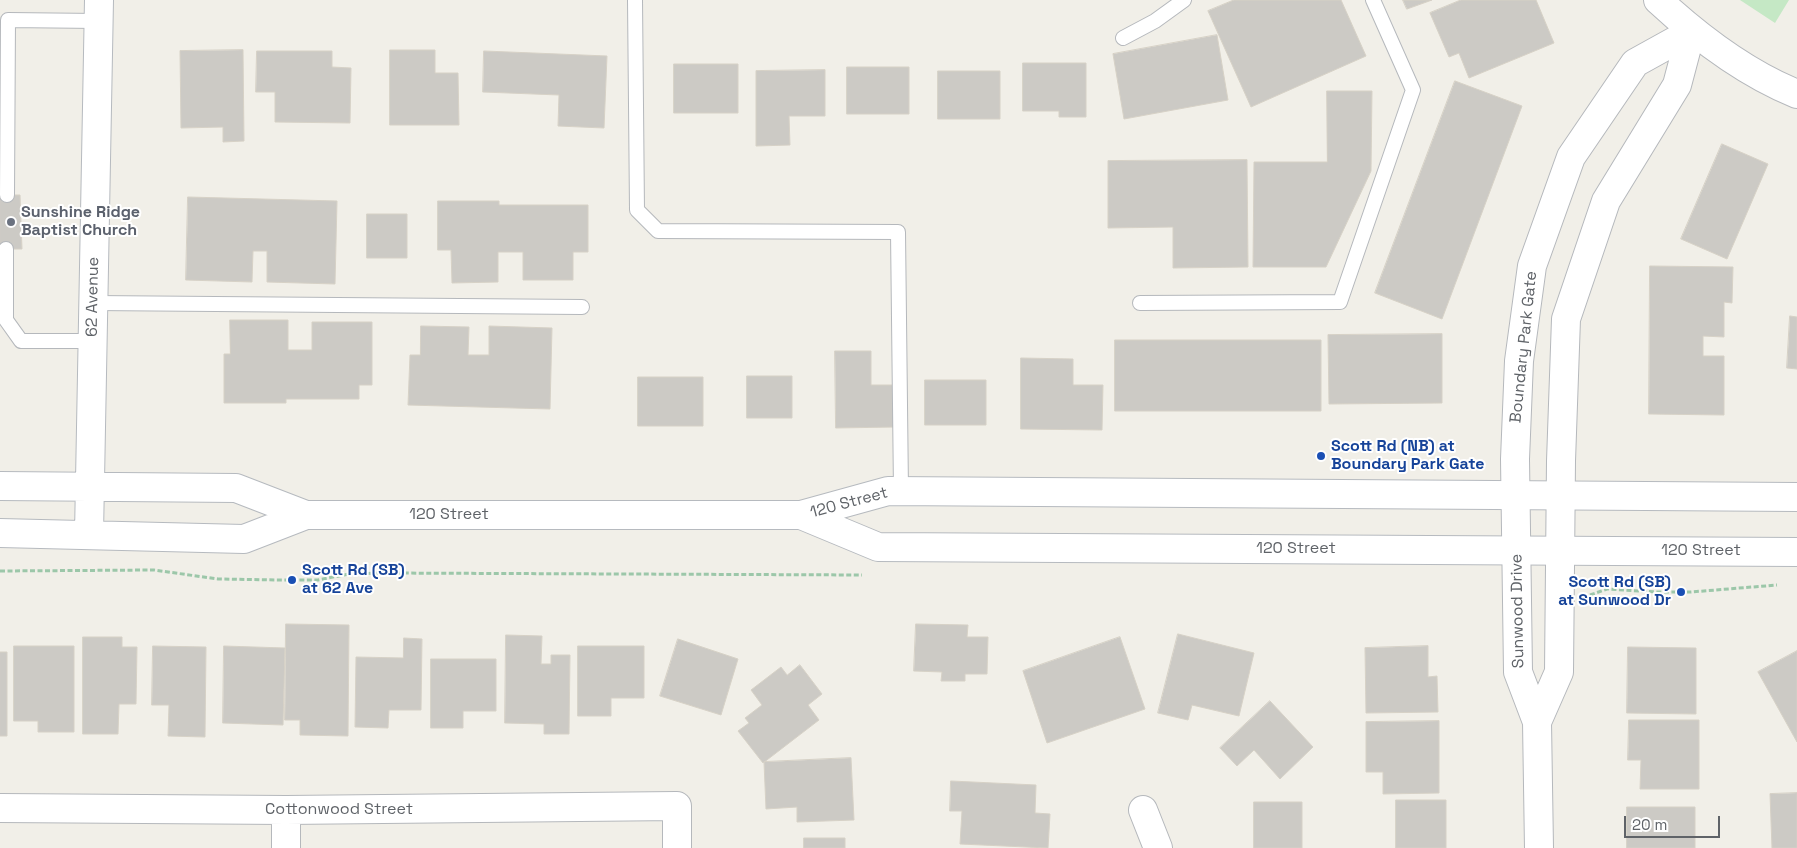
<!DOCTYPE html>
<style>
body{margin:0}
#map{position:relative;width:1797px;height:848px;overflow:hidden;background:#f1efe8;font-family:"Space Grotesk",sans-serif}
canvas{display:block}
.scale{position:absolute;left:1624px;top:816px;width:96px;height:22px;box-sizing:border-box;border:2px solid #5f6368;border-top:0;padding-left:6px;font-size:15px;line-height:18px;white-space:nowrap;color:#5f6368;-webkit-text-stroke:4px #fff;paint-order:stroke}
</style>
<div id="map">
<canvas width="1797" height="848"></canvas>
<div class="scale">20 m</div>
</div>
<script>
const ctx = document.querySelector('canvas').getContext('2d');
ctx.lineJoin = 'round';
function fill(path, color) {
  ctx.fillStyle = color;
  ctx.fill(path, 'evenodd');
}
function strokePath(path, color, width, dash) {
  ctx.strokeStyle = color;
  ctx.lineWidth = width;
  ctx.lineCap = dash ? 'butt' : 'round';
  ctx.setLineDash(dash || []);
  ctx.stroke(path);
}
function drawText(font, color, halo, rows, align = 'center') {
  ctx.font = font + ' "Space Grotesk",sans-serif';
  ctx.lineWidth = 4;
  ctx.setLineDash([]);
  ctx.textBaseline = 'middle';
  ctx.strokeStyle = halo;
  ctx.fillStyle = color;
  for (const [text, x, y, turn = 0] of rows) {
    ctx.save();
    ctx.translate(x, y);
    ctx.rotate((+turn || 0) * Math.PI / 180);
    ctx.textAlign = isNaN(turn) ? turn : align;
    if (halo) ctx.strokeText(text, 0, 0);
    ctx.fillText(text, 0, 0);
    ctx.restore();
  }
}
fill(new Path2D(`
 M 1740,0 L 1789,0 L 1775,23 Z`), '#c5e8c5');
const building = new Path2D(`
 M 1234,0 L 1341,0 L 1366,56 L 1251,107 L 1208,11 Z
 M 1403,0 L 1432,0 L 1407,9 Z
 M 1461,0 L 1536,0 L 1554,43 L 1469,78 L 1459,53 L 1449,57 L 1430,13 Z
 M 1217,35 L 1228,100 L 1124,119 L 1113,54 Z
 M 243,50 L 244,141 L 223,142 L 223,127 L 181,128 L 180,51 Z
 M 390,50 L 435,50 L 435,73 L 458,73 L 459,125 L 390,125 Z
 M 257,51 L 332,51 L 332,67 L 351,68 L 350,123 L 275,122 L 275,92 L 256,92 Z
 M 484,51 L 607,56 L 604,128 L 558,126 L 559,95 L 483,92 Z
 M 1023,63 L 1086,63 L 1086,117 L 1059,117 L 1059,111 L 1023,111 Z
 M 674,64 L 738,64 L 738,113 L 674,113 Z
 M 847,67 L 909,67 L 909,114 L 847,114 Z
 M 825,70 L 825,116 L 789,116 L 790,145 L 756,146 L 756,71 Z
 M 938,71 L 1000,71 L 1000,119 L 938,119 Z
 M 1455,81 L 1522,106 L 1442,319 L 1375,293 Z
 M 1327,91 L 1372,91 L 1371,171 L 1326,267 L 1253,267 L 1254,162 L 1327,162 Z
 M 1722,144 L 1768,164 L 1727,259 L 1681,239 Z
 M 1247,160 L 1248,267 L 1173,268 L 1173,227 L 1108,228 L 1108,161 Z
 M 0,195 L 20,195 L 22,249 L 0,249 Z
 M 188,197 L 337,201 L 335,284 L 267,282 L 267,251 L 253,251 L 252,282 L 186,280 Z
 M 438,201 L 499,201 L 499,205 L 588,205 L 588,252 L 573,252 L 573,280 L 523,280 L 523,252 L 498,252 L 498,282 L 452,283 L 451,250 L 438,250 Z
 M 367,214 L 407,214 L 407,258 L 367,258 Z
 M 1650,266 L 1733,267 L 1732,303 L 1724,302 L 1724,337 L 1703,336 L 1703,356 L 1724,356 L 1724,415 L 1649,414 Z
 M 1790,316 L 1797,317 L 1797,369 L 1787,368 Z
 M 230,320 L 288,320 L 288,350 L 312,350 L 312,322 L 372,322 L 372,385 L 359,385 L 359,399 L 286,399 L 286,403 L 224,403 L 224,354 L 230,354 Z
 M 421,326 L 469,327 L 468,355 L 489,355 L 489,326 L 552,328 L 550,409 L 408,405 L 410,355 L 420,355 Z
 M 1442,334 L 1442,403 L 1329,404 L 1328,335 Z
 M 1115,340 L 1321,340 L 1321,411 L 1115,411 Z
 M 835,351 L 871,351 L 871,385 L 894,385 L 895,427 L 836,428 Z
 M 1021,358 L 1073,359 L 1073,385 L 1103,385 L 1102,430 L 1021,429 Z
 M 747,376 L 792,376 L 792,418 L 747,418 Z
 M 638,377 L 703,377 L 703,426 L 638,426 Z
 M 925,380 L 986,380 L 986,425 L 925,425 Z
 M 286,624 L 349,625 L 348,736 L 300,735 L 300,720 L 285,720 Z
 M 916,624 L 968,625 L 967,637 L 988,637 L 987,674 L 965,674 L 965,681 L 941,681 L 942,672 L 914,671 Z
 M 1178,634 L 1254,653 L 1239,716 L 1192,705 L 1188,720 L 1158,713 Z
 M 506,635 L 542,636 L 541,664 L 551,664 L 551,655 L 570,655 L 569,734 L 544,734 L 544,724 L 505,723 Z
 M 83,637 L 122,637 L 122,647 L 137,647 L 136,704 L 119,704 L 118,734 L 83,734 Z
 M 1120,637 L 1145,709 L 1047,743 L 1023,671 Z
 M 404,638 L 422,639 L 421,710 L 389,710 L 388,728 L 355,727 L 356,657 L 403,658 Z
 M 678,639 L 738,659 L 721,715 L 660,696 Z
 M 14,646 L 74,646 L 74,732 L 38,732 L 38,721 L 14,721 Z
 M 153,646 L 206,647 L 205,737 L 168,736 L 169,705 L 152,705 Z
 M 224,646 L 285,648 L 283,725 L 223,723 Z
 M 578,646 L 644,646 L 644,698 L 611,698 L 611,716 L 578,716 Z
 M 1428,646 L 1428,677 L 1437,676 L 1438,712 L 1366,713 L 1365,648 Z
 M 1628,647 L 1696,648 L 1696,714 L 1627,713 Z
 M 1797,651 L 1797,742 L 1758,672 Z
 M 0,652 L 7,652 L 7,736 L 0,736 Z
 M 431,659 L 496,659 L 496,711 L 463,711 L 463,728 L 431,728 Z
 M 800,665 L 822,694 L 808,705 L 819,720 L 763,763 L 738,731 L 749,723 L 745,718 L 762,705 L 751,690 L 781,667 L 787,675 Z
 M 1270,701 L 1313,747 L 1280,779 L 1254,750 L 1237,766 L 1220,748 Z
 M 1629,720 L 1699,720 L 1699,789 L 1640,789 L 1641,760 L 1628,760 Z
 M 1439,721 L 1439,793 L 1383,794 L 1383,772 L 1366,772 L 1366,722 Z
 M 851,758 L 854,820 L 797,822 L 797,807 L 766,809 L 764,762 Z
 M 951,781 L 1036,785 L 1035,813 L 1050,814 L 1048,848 L 960,844 L 962,811 L 950,811 Z
 M 1797,793 L 1797,848 L 1772,848 L 1770,794 Z
 M 1396,800 L 1446,800 L 1446,848 L 1396,848 Z
 M 1254,802 L 1302,802 L 1302,848 L 1254,848 Z
 M 1627,807 L 1695,807 L 1695,848 L 1627,848 Z
 M 804,838 L 845,838 L 845,848 L 804,848 Z`);
fill(building, '#cccac5');
strokePath(building, '#d6d1c6', 1);
const lane = new Path2D(`
 M 635,0 L 637,210 L 658,231 L 898,232 L 901,491
 M 1123,38 L 1155,21 L 1184,0
 M 7,195 L 8,20 L 98,21
 M 6,249 L 6,320 L 21,341 L 92,341
 M 93,303 L 582,307
 M 1140,303 L 1340,302 L 1413,90 L 1373,0`);
const street = new Path2D(`
 M 1658,0 C 1699,38 1745,73 1797,94
 M 1537,722 L 1559,672 L 1561,461 L 1566,319 L 1606,201 L 1677,85 L 1691,32
 M 0,808 L 286,810 L 677,806 L 677,848
 M 1143,810 L 1158,848
 M 286,848 L 286,810
 M 1539,848 L 1537,722 L 1518,672 L 1515,459 L 1519,361 L 1532,266 L 1571,157 L 1635,63 L 1691,32`);
const secondary = new Path2D(`
 M 0,486 L 236,488 L 306,515 L 801,515 L 888,491 L 1797,497
 M 801,515 L 878,547 L 1797,552
 M 0,533 L 244,539 L 306,515
 M 89,534 L 99,0`);
strokePath(lane, '#b5b8bc', 16);
strokePath(street, '#b5b8bc', 30);
strokePath(secondary, '#b6babf', 30);
strokePath(new Path2D(`
 M 0,571 L 154,570 L 218,579 L 277,580 L 318,580 L 349,574 L 382,573 L 862,575
 M 1590,595 L 1607,589 L 1656,592 L 1691,592 L 1777,585`), '#9cc7a9', 3, [5, 2.5]);
strokePath(lane, '#fff', 14);
strokePath(street, '#fff', 28);
strokePath(secondary, '#fff', 28);
for (const [x, y, r, color] of [
 [11,222,5,"#6b7280"],
 [1321,456,5,"#1a4fb4"],
 [292,580,5,"#1a4fb4"],
 [1681,592,5,"#1a4fb4"]
]) {
  const dot = new Path2D();
  dot.arc(x, y, r, 0, 2 * Math.PI);
  ctx.fillStyle = color;
  ctx.fill(dot);
  strokePath(dot, '#fff', 2);
}
drawText('bold 16px', '#5b616d', '#fff', [
 ["Sunshine Ridge",21,213],
 ["Baptist Church",21,231]
], 'left');
drawText('16px', '#5f6368', '#fff', [
 ["62 Avenue",93,297,-89],
 ["Boundary Park Gate",1524,347,-84],
 ["120 Street",849,503,-15],
 ["120 Street",449,515],
 ["120 Street",1296,549],
 ["120 Street",1701,551],
 ["Sunwood Drive",1518,611,-91],
 ["Cottonwood Street",339,810]
]);
drawText('bold 16px', '#164399', '#fff', [
 ["Scott Rd (NB) at",1331,447],
 ["Boundary Park Gate",1331,465],
 ["Scott Rd (SB)",302,571],
 ["at 62 Ave",302,589],
 ["Scott Rd (SB)",1671,583,"right"],
 ["at Sunwood Dr",1671,601,"right"]
], 'left');
</script>
